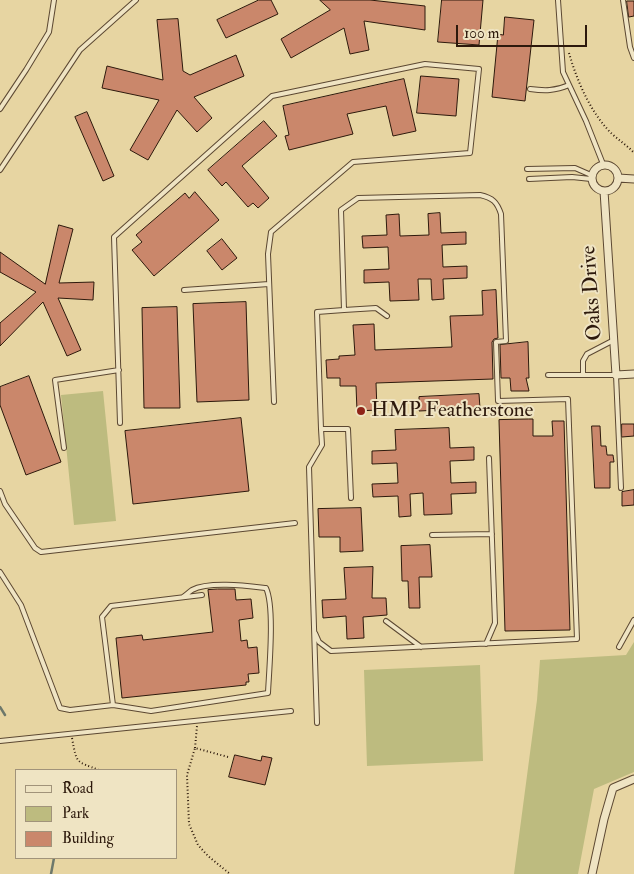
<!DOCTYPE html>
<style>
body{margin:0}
#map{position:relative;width:634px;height:874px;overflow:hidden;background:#e7d5a2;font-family:"IM FELL Double Pica",serif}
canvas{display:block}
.legend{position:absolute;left:15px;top:769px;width:162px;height:90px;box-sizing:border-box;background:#efe4c3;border:1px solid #a1937a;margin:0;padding:6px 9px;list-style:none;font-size:15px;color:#2d190c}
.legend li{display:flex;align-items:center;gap:10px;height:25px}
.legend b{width:25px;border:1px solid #a1937a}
.scale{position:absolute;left:456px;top:25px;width:131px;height:22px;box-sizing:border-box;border:2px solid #2d190c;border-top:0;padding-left:6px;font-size:15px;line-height:18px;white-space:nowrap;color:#2d190c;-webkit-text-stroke:4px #efe4c3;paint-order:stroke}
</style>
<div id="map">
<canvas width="634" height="874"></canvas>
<ul class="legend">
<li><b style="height:6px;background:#efe4c3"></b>Road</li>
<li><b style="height:14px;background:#bdbb7f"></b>Park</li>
<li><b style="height:14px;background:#ca876b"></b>Building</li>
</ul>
<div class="scale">100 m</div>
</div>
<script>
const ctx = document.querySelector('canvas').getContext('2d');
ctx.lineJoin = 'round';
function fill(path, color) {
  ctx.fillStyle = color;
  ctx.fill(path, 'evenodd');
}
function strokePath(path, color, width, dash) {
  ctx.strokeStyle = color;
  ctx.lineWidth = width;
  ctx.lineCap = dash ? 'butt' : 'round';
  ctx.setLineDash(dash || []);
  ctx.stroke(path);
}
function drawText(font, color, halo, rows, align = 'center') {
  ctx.font = font + ' "IM FELL Double Pica",serif';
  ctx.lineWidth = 4;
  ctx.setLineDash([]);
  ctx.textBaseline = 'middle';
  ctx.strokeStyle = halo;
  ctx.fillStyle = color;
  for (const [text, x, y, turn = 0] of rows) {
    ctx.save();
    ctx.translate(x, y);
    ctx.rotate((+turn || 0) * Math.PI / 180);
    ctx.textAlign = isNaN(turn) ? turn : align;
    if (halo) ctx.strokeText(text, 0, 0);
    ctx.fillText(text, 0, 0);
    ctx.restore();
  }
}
fill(new Path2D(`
 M 103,391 L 116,521 L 74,525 L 61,395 Z
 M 634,642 L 634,772 L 594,789 L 578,874 L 514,874 L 537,700 L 540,660 L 626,655 Z
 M 480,665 L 483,761 L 367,766 L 364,670 Z`), '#bdbb7f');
strokePath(new Path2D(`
 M 0,707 L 5,715
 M 51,874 L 54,858`), '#6d786b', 2.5);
const building = new Path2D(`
 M 259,0 L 271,0 L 278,14 L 226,38 L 217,20 Z
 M 320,0 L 370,0 L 425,6 L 425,30 L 364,21 L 369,50 L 350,54 L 344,28 L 291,58 L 281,39 L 330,10 Z
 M 442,0 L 483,0 L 479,45 L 438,42 Z
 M 627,1 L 634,1 L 634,16 L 629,17 Z
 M 505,17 L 534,20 L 525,101 L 492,97 L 498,34 L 503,35 Z
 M 178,19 L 183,71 L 190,75 L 236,55 L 244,76 L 194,97 L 212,118 L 197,132 L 177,110 L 148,160 L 130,150 L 159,100 L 102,88 L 107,66 L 163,80 L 157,20 Z
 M 421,76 L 459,79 L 456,116 L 417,113 Z
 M 404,79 L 416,131 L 393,136 L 386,106 L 347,114 L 353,134 L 289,150 L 285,136 L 289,135 L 283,106 Z
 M 87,112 L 114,176 L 103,181 L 75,117 Z
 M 264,121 L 277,136 L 242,166 L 269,198 L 258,208 L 253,203 L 248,207 L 226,182 L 222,186 L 208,170 Z
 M 195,192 L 219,220 L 154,276 L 132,250 L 142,242 L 136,235 L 185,193 L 189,198 Z
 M 440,213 L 441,233 L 466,232 L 466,244 L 442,245 L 443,267 L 467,266 L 467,278 L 443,279 L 444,299 L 432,300 L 431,279 L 418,279 L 419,300 L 390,301 L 389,282 L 364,283 L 364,270 L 389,269 L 388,247 L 363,248 L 362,236 L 387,235 L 386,215 L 399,214 L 400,236 L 429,235 L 428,214 Z
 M 59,225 L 73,229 L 59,283 L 94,282 L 93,300 L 58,298 L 81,350 L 67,356 L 43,302 L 0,346 L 0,323 L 36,292 L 0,272 L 0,252 L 45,284 Z
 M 222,239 L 237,258 L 222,270 L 207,251 Z
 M 496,290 L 498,338 L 494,339 L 492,342 L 493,379 L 376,383 L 377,410 L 357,411 L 356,386 L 340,386 L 340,378 L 327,378 L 326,360 L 339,359 L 339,356 L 355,355 L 353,325 L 374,324 L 375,350 L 452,347 L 450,316 L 483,315 L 482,291 Z
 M 246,302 L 249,400 L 197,402 L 193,304 Z
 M 177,307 L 180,408 L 144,408 L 142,308 Z
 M 528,342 L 529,378 L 526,378 L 529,391 L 511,391 L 510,378 L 501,378 L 500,345 Z
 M 29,376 L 61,462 L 26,475 L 0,405 L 0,387 Z
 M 479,394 L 480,408 L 419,411 L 419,397 Z
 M 241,418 L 249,491 L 133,504 L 125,431 Z
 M 529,419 L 533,419 L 533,436 L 553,436 L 552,421 L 564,421 L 570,630 L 505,631 L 499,420 Z
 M 622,424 L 634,424 L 634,436 L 622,437 Z
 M 592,426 L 600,426 L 601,446 L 606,446 L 607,455 L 613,455 L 614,462 L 610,462 L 610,488 L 595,488 Z
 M 449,428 L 450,448 L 474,447 L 474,460 L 450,461 L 451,483 L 476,482 L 476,493 L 451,494 L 452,514 L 424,515 L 423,493 L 410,494 L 411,516 L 399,517 L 398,496 L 373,497 L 372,484 L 398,483 L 397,463 L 372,464 L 372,451 L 396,450 L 395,430 Z
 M 634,490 L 634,505 L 622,506 L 622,492 Z
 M 361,508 L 363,551 L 340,552 L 340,537 L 319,537 L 318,509 Z
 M 430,545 L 432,577 L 419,577 L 420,608 L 409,608 L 408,581 L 402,581 L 401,546 Z
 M 373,567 L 372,598 L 386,598 L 387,615 L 363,617 L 364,638 L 347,639 L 346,616 L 323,618 L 322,600 L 346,599 L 344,568 Z
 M 218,589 L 235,589 L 236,600 L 251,599 L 253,618 L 239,620 L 241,641 L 247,640 L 248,648 L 257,647 L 259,673 L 248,674 L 249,682 L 246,682 L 246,685 L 122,698 L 116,638 L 142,635 L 143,640 L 213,632 L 208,590 Z
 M 235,755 L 261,761 L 262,756 L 272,758 L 265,785 L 229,777 Z`);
fill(building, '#ca876b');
strokePath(building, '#2d190c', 1);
const service = new Path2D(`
 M 558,0 L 563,72 L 586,121 L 603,164
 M 623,0 L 630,47 L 634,58
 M 530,89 C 545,91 555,91 569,85
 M 0,109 L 26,70 L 49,32 L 54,0
 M 527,169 L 575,168 L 591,175
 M 0,170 L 80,50 L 136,0
 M 529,179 L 572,177 L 591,179
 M 184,290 L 269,284
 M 344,310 L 376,308 L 387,316
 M 548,375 L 616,375 L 621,488
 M 583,375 L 583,361 L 587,354 L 614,340
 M 120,423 L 114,237 L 272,96 L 425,64 L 479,69 L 470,153 L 353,162 L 271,232 L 268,254 L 274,402
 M 64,448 L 55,380 L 119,370
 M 0,491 L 5,504 L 35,548 L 41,552 L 295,523
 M 432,535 L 492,534
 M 0,572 L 21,605 L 60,708 L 70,710 L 113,705 L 151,711 L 268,693 C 269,670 275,607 266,588 C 248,586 209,581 192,590 C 189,592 186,595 183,597
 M 386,621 L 421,647
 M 315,633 L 319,642 L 331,651 L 577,639 L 568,399 L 498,401 L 496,342 L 506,341 L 501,214 C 497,202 493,198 480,195 L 358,198 L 341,210 L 344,310 L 317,312 L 321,429
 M 486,644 L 495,623 L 489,458
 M 619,647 L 634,620
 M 113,705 L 102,617 L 111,606 L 202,595
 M 317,723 L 309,467 L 322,445 L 321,429 L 348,429 L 351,498
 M 0,741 L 291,711`);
const minor = new Path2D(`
 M592 178a13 13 0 1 1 26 0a13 13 0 1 1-26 0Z
 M 618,178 L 634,179
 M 604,191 L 616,375 L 634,374
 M 592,874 L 604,819 L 613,788 L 634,779`);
strokePath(service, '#5c4832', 6);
strokePath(minor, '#5c4832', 9);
strokePath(new Path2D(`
 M 569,53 C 577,81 590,111 610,132 C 618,140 627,145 634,153
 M 72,738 C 77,765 76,761 99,770
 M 195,748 L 197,726
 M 228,757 L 195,748 L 187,775 L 189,824 L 198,845 L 208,856 L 230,874`), '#2d190c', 2, [1, 2.5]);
strokePath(service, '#efe4c3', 4);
strokePath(minor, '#efe4c3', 7);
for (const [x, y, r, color] of [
 [361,411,5,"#8f2418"]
]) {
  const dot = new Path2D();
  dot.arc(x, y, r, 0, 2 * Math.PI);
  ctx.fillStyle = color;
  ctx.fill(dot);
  strokePath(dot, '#efe4c3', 2);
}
drawText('21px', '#2d190c', '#efe4c3', [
 ["Oaks Drive",593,293,-94]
]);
drawText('21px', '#2d190c', '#efe4c3', [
 ["HMP Featherstone",371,411]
], 'left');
</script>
